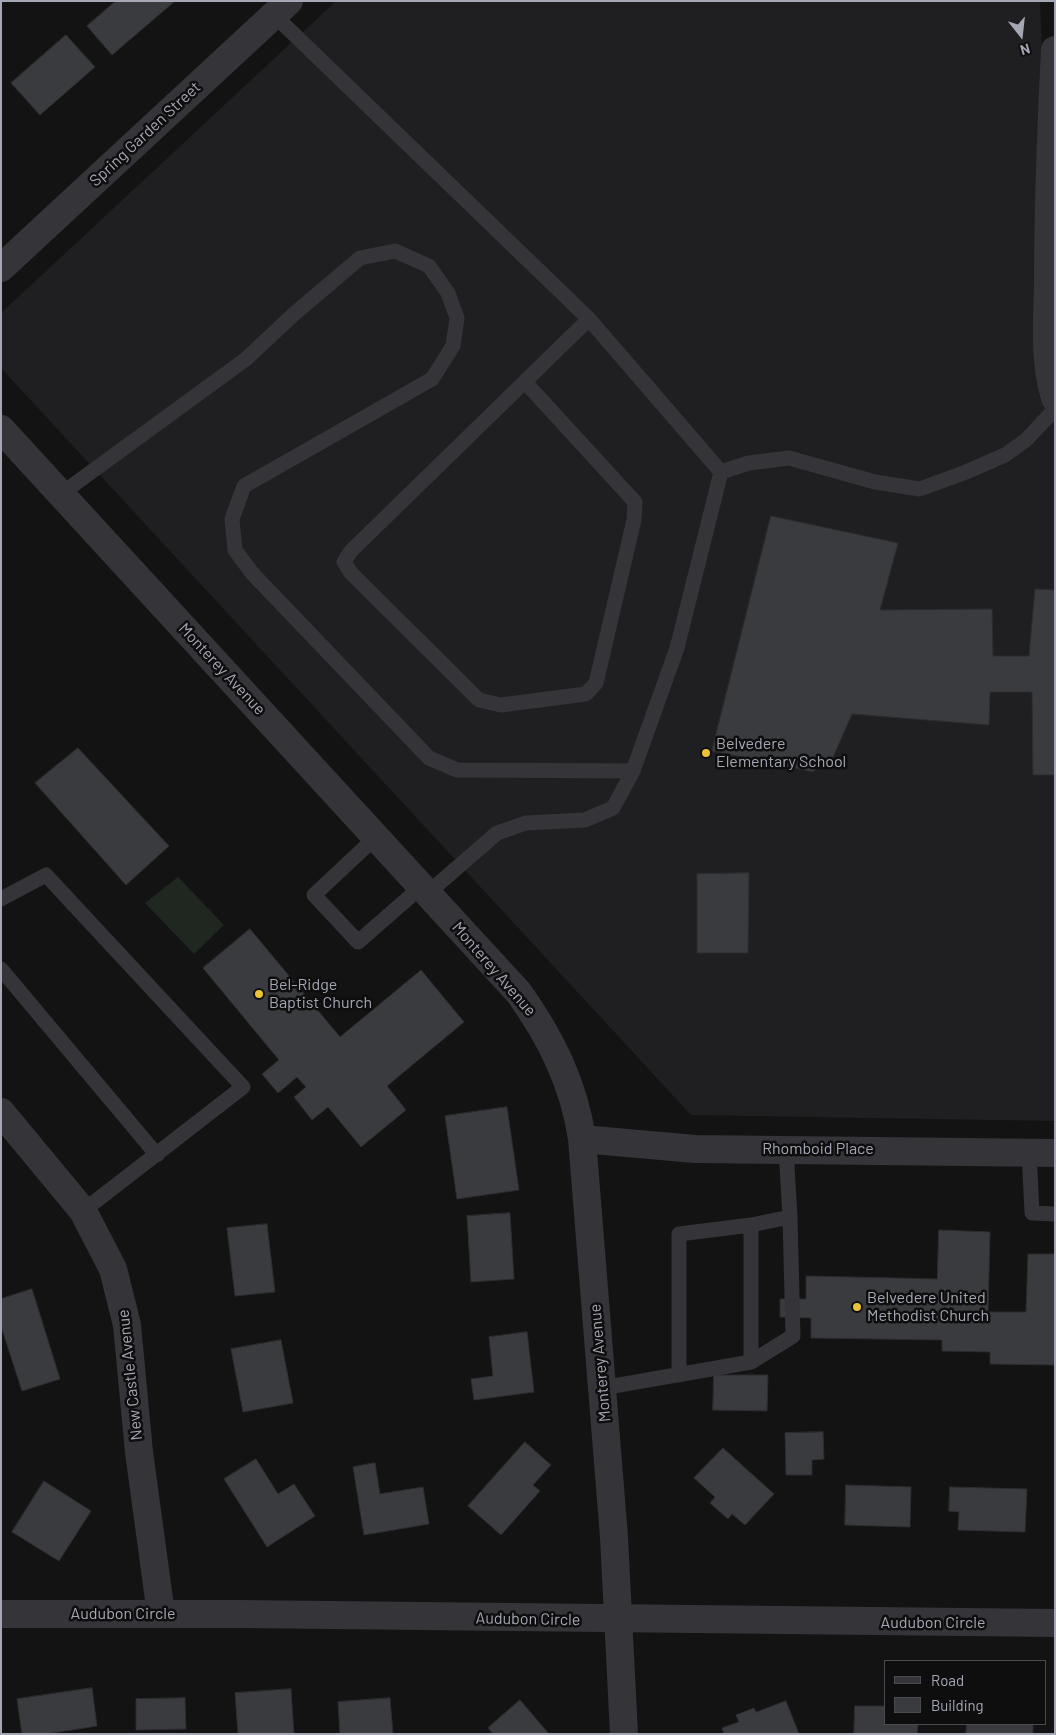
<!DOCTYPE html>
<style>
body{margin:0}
#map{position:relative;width:1056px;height:1735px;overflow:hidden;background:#131314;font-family:Barlow,sans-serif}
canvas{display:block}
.frame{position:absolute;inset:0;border:2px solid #a5a7b4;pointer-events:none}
.legend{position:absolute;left:884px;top:1660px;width:162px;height:65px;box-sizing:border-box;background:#0e0e0f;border:1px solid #4a4b51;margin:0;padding:6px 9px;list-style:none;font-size:15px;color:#a5a7b4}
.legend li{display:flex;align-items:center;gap:10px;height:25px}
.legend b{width:25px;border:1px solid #4a4b51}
.north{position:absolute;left:996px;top:10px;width:50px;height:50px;-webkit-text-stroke:4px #0e0e0f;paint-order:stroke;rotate:164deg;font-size:14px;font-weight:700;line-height:20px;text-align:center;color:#a5a7b4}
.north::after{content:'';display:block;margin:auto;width:18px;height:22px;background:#a5a7b4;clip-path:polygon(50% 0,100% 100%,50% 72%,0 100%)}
</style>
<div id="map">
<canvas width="1056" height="1735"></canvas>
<div class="frame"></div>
<ul class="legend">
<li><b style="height:6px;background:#343439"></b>Road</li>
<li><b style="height:14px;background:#3a3b3e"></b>Building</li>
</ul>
<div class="north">N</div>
</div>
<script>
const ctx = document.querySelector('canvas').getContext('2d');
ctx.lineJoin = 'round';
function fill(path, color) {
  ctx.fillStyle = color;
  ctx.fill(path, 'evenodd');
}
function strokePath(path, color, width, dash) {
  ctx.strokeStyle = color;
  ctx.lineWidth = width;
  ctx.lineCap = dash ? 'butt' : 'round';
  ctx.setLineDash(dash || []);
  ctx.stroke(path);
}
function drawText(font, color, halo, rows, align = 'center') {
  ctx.font = font + ' Barlow,sans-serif';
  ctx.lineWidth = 5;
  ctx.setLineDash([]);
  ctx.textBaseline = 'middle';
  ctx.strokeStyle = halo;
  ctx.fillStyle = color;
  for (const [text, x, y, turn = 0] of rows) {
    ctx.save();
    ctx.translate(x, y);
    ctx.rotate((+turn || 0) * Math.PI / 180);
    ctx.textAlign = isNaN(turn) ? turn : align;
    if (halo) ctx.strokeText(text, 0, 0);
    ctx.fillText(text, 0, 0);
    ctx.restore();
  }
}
fill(new Path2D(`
 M 336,1 L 1040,1 L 1055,390 L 1055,1121 L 691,1115 L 1,368 L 1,313 Z`), '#1f1f21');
fill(new Path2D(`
 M 178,877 L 224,925 L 194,954 L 145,903 Z`), '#1f2720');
const building = new Path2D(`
 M 116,1 L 175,1 L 112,55 L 87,26 Z
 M 66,35 L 95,67 L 40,115 L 11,83 Z
 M 771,516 L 898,543 L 880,610 L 992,609 L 993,656 L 1029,656 L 1035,589 L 1055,590 L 1055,775 L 1033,775 L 1032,692 L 990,692 L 989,725 L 852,714 L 830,764 L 817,760 L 814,772 L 712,751 Z
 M 78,748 L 169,846 L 126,885 L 35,783 Z
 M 749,873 L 748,953 L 697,953 L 697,874 Z
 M 250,929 L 340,1037 L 421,970 L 464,1022 L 387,1086 L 406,1110 L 361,1147 L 328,1107 L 312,1120 L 294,1097 L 306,1087 L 297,1077 L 278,1093 L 262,1074 L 279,1060 L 203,968 Z
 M 507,1107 L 519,1190 L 457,1199 L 445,1116 Z
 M 510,1213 L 514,1279 L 471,1282 L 467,1216 Z
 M 267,1224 L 275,1292 L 235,1296 L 227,1228 Z
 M 939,1230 L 990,1232 L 988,1312 L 1026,1312 L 1028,1254 L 1055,1254 L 1055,1365 L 990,1364 L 990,1352 L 942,1351 L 942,1340 L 811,1338 L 811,1318 L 780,1317 L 780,1299 L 806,1299 L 806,1276 L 937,1279 Z
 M 32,1289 L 60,1379 L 22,1391 L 1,1326 L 1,1299 Z
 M 527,1332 L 534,1392 L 474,1400 L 471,1379 L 493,1376 L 489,1337 Z
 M 281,1340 L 293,1403 L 243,1412 L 231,1349 Z
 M 714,1375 L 768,1375 L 767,1411 L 713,1410 Z
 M 823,1432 L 824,1459 L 812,1460 L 812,1475 L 786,1475 L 785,1433 Z
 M 525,1442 L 551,1465 L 533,1485 L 540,1491 L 501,1535 L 468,1506 Z
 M 723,1448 L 774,1494 L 745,1525 L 732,1514 L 728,1519 L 710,1503 L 715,1497 L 694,1478 Z
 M 256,1459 L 278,1494 L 294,1484 L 315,1516 L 267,1547 L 224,1479 Z
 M 375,1463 L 380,1494 L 423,1487 L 429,1524 L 364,1535 L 353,1467 Z
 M 44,1481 L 91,1511 L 59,1561 L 12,1532 Z
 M 846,1485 L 911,1487 L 910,1527 L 845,1525 Z
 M 950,1487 L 1027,1489 L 1025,1532 L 958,1530 L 959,1512 L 949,1511 Z
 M 92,1688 L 97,1726 L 46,1734 L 22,1734 L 17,1699 Z
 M 291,1689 L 294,1734 L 238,1734 L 235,1693 Z
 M 185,1698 L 186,1729 L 136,1730 L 136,1699 Z
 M 390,1698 L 393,1734 L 340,1734 L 338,1702 Z
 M 520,1700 L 549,1734 L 493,1734 L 488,1728 Z
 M 786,1701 L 799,1734 L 724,1734 L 722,1728 L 739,1722 L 736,1715 L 754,1708 L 756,1712 Z
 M 855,1706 L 885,1706 L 885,1724 L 918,1724 L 917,1734 L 854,1734 Z
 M 967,1724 L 1033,1724 L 1033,1734 L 966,1734 Z`);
fill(building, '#3a3b3e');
strokePath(building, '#2d2d30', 1);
strokePath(new Path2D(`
 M 274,15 L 589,319 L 721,472 L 749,463 L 789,458 L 875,482 L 920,489 L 966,472 L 1005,455 L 1026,440 L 1055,409
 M 525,382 L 635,502 L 634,520 L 596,683 L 586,694 L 501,705 L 479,700 L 351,573 L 344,562 L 351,551 L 589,319
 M 61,494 L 246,359 L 294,314 L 360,258 L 395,251 L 429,266 L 448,293 L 457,318 L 453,346 L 432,379 L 244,486 L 232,519 L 235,550 L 252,573 L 429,758 L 457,770 L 633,771
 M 376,837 L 314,895 L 358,942 L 421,887
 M 428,893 L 497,833 L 526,823 L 585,820 L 613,808 L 633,771 L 677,648 L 721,472
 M 1,899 L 46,875 L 243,1087 L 83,1211
 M 1,969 L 157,1155
 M 1029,1152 L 1032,1213 L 1055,1214
 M 751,1362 L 793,1336 L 790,1217
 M 679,1375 L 679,1234 L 751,1225
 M 602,1388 L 751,1362 L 751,1225 L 790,1217 L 786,1149`), '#343439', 15);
strokePath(new Path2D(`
 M 1055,50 C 1051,128 1048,207 1048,285 C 1047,323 1044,362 1055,398
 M 1,268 L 289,1
 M 1,429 L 519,993 C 551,1038 574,1084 582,1139 L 614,1537 L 624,1734
 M 1,1112 L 83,1211 L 113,1269 L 127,1325 L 139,1452 L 161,1614
 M 582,1139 L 695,1149 L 1055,1153`), '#343439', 28);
strokePath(new Path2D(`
 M 1,1614 L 240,1614 L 1055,1623`), '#343439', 28);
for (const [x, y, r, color] of [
 [706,753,5,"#ebc334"],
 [259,994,5,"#ebc334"],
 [857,1307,5,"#ebc334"]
]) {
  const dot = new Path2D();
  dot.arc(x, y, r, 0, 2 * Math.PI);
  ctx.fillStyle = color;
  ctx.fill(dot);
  strokePath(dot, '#0e0e0f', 2);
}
drawText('16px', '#a5a7b4', '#0e0e0f', [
 ["Spring Garden Street",145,134,-43],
 ["Monterey Avenue",222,669,47],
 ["Monterey Avenue",494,969,49],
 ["Rhomboid Place",818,1149],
 ["Monterey Avenue",600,1363,-95],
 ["New Castle Avenue",130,1375,-96],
 ["Audubon Circle",123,1614],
 ["Audubon Circle",528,1619,1],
 ["Audubon Circle",933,1623]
]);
drawText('16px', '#a5a7b4', '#0e0e0f', [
 ["Belvedere",716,744],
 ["Elementary School",716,762],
 ["Bel-Ridge",269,985],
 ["Baptist Church",269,1003],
 ["Belvedere United",867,1298],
 ["Methodist Church",867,1316]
], 'left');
</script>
